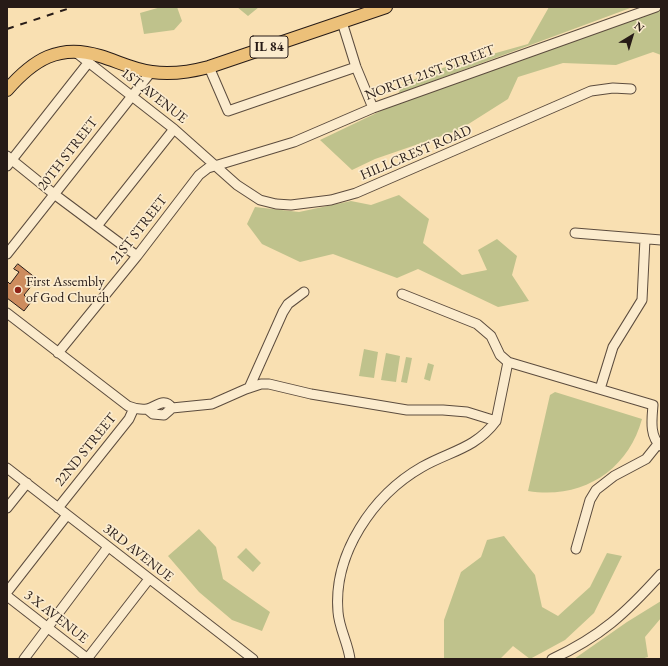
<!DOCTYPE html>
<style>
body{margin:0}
#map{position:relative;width:668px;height:666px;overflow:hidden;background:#f9e0b2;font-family:"EB Garamond",serif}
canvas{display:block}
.frame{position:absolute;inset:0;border:8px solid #271b17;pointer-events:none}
.north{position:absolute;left:612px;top:16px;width:40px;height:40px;-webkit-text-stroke:3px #fbebcd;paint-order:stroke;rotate:38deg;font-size:11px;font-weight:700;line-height:16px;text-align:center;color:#271b17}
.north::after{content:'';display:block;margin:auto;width:14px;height:18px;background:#271b17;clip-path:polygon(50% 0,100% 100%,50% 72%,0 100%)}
</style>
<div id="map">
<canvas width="668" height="666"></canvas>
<div class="frame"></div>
<div class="north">N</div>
</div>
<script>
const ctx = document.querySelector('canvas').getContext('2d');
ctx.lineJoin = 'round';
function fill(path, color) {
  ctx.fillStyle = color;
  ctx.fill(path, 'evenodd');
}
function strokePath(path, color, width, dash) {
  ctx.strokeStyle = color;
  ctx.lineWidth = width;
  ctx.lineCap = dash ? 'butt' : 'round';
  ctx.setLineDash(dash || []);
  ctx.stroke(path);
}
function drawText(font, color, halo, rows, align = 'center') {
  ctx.font = font + ' "EB Garamond",serif';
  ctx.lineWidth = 3.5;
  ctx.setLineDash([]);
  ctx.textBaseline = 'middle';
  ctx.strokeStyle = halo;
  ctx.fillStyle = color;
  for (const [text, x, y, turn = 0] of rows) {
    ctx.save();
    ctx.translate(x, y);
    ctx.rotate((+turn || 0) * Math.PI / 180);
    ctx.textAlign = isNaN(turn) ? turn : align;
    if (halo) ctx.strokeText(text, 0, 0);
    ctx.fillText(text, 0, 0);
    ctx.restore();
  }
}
fill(new Path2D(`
 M 161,7 L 177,7 L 182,21 L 174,30 L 144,34 L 140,13 Z
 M 237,7 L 259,7 L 248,16 Z
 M 549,7 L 633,7 L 398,94 L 403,84 L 439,69 L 528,44 Z
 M 661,10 L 661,55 L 653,52 L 616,65 L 563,63 L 518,77 L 508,99 L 459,130 L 375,159 L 352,170 L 320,140 L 389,107 Z
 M 399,195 L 429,219 L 423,243 L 462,275 L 487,270 L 478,250 L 497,239 L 517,256 L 512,275 L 529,301 L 498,307 L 418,269 L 397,278 L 333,254 L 300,262 L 262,244 L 247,224 L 255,207 L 299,212 L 351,201 L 371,205 Z
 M 364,349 L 378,352 L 374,378 L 359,376 Z
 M 386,353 L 400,356 L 396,382 L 381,380 Z
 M 406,357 L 412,358 L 407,383 L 401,382 Z
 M 428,363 L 434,365 L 430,381 L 424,379 Z
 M 555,392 L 642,419 C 628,471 581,500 528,491 L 550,395 Z
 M 199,529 L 216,547 L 223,579 L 270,612 L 262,631 L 232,620 L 199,592 L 168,556 Z
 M 504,536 L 535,575 L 542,607 L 558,616 L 590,587 L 607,553 L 622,556 L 594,613 L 565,640 L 530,659 L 513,646 L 500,659 L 444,659 L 444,620 L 461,572 L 481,557 L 487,540 Z
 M 246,548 L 261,563 L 253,572 L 237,557 Z
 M 661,601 L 661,618 L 645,637 L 648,657 L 641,659 L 574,659 L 627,622 Z`), '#bfc28c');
const building = new Path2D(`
 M 18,264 L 37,279 L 24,295 L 31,302 L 24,311 L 7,298 L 7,281 L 10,284 L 19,272 L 14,269 Z`);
fill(building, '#cd8c5e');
strokePath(building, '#271b17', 1);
const minor = new Path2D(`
 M 342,22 L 356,67 L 373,108
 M 74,51 L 174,129 L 237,185 L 260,200 L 276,204 L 291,205 L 331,200 L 356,193 L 591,91 L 613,88 L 631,89
 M 209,67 L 228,111 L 356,67
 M 7,156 L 54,194 L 137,256
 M 7,166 L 88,63
 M 97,226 L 174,129
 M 575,233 L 661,240
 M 7,254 L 151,72
 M 402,294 L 477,324 L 491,336 L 500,355 L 508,362
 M 7,313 L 128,406 C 133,408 140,410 147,409 C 155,408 164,396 172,408 L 164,415 L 153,414 L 147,409
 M 58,353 L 137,256 L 199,175 L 208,168 L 294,142 L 373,108 L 656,7
 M 249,388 L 283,312 L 288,304 L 304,292
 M 600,389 L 613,347 L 642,300 L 645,239
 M 172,408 L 212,404 L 246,389 L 261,384 L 269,384 L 311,394 L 407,410 L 443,410 L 467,412 L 496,421
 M 7,468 L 253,659
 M 7,508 L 27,483
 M 58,508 L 129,419 L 134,408
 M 576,549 L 590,500 L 596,490 L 614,476 L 646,459 L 658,444
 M 7,592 L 67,515
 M 7,596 L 88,659
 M 24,659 L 108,547
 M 87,659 L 149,579
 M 350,659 C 348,643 339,628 338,612 C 333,554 373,495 422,467 C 450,451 475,449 496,421 L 508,362 L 653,405 C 652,418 649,437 661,446
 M 552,659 C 600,637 626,613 661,574`);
const major = new Path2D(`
 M 7,90 C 33,60 59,43 100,56 C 117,61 134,70 152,72 C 172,75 190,72 209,67 L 386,7`);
strokePath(minor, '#5c4c3e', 11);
strokePath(major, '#271b17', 14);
strokePath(minor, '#fbebcd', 9);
strokePath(major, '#ecc079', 12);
strokePath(new Path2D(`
 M 7,29 L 73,7`), '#271b17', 2, [7, 7]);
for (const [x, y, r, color] of [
 [18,290,4,"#8f2418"]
]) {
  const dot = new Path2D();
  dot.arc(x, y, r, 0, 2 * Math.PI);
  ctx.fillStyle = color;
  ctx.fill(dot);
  strokePath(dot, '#fbebcd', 1.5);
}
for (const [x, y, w] of [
 [269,47,38]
]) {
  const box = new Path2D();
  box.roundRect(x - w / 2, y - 11, w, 22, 3);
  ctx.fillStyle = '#fbebcd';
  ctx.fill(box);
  strokePath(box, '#271b17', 1);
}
drawText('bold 13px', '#271b17', null, [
 ["IL 84",269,47]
]);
drawText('14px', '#271b17', '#fbebcd', [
 ["NORTH 21ST STREET",430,73,-20],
 ["1ST AVENUE",154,96,38],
 ["HILLCREST ROAD",416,153,-23],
 ["20TH STREET",68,154,-52],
 ["21ST STREET",139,230,-52],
 ["22ND STREET",86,450,-51],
 ["3RD AVENUE",138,553,38],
 ["3 X AVENUE",56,617,38]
]);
drawText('14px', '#271b17', '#fbebcd', [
 ["First Assembly",26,282],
 ["of God Church",26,298]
], 'left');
</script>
